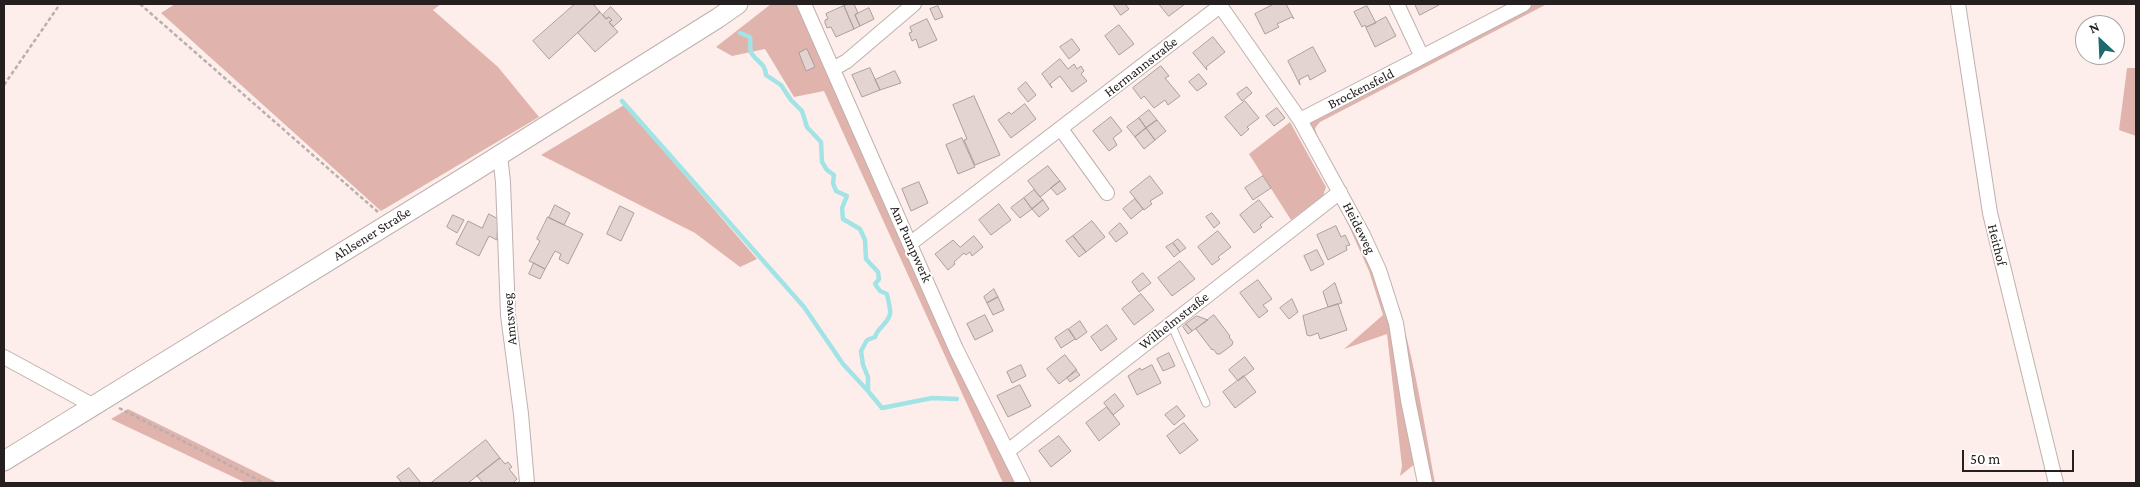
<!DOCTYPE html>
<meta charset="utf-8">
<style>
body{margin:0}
#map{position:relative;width:2140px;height:487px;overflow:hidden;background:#fdeeeb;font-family:"Crimson Pro",serif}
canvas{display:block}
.frame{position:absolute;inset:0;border:5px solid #25201f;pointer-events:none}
.north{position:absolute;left:2075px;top:15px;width:50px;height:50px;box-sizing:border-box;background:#fff;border:1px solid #a8a6a5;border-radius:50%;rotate:335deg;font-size:14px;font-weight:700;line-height:20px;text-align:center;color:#25201f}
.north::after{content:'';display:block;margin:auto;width:18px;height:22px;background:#1e6b6e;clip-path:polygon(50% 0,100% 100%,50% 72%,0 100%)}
.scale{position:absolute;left:1962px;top:450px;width:112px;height:22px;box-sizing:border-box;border:2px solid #25201f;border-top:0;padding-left:6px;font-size:15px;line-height:18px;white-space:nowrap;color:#25201f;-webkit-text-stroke:4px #fff;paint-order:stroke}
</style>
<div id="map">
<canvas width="2140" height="487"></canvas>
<div class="frame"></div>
<div class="north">N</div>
<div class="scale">50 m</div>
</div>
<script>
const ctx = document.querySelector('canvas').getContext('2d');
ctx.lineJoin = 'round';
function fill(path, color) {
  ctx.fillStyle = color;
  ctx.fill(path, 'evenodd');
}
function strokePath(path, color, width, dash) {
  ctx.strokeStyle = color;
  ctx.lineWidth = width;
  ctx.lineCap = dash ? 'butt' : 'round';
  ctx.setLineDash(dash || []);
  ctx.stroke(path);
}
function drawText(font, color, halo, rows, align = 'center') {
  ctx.font = font + ' "Crimson Pro",serif';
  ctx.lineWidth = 4;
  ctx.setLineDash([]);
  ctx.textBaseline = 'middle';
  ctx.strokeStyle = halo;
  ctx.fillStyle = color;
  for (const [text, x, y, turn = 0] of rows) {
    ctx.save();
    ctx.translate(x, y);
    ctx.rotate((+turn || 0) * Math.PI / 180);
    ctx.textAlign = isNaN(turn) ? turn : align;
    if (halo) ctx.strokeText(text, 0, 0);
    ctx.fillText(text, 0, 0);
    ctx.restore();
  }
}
fill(new Path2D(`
 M 175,4 L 441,4 L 433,10 L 498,67 L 539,117 L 381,211 L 161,13 Z
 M 771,4 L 798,4 L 1018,483 L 1003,483 L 824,91 L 794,97 L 765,49 L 732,56 L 716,47 Z
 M 1521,4 L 1547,4 L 1320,122 L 1315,128 L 1318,139 C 1342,182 1368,225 1386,272 C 1412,339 1422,412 1435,483 L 1421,483 L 1416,463 L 1400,476 L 1402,466 L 1387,334 L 1344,349 L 1383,315 L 1369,271 L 1335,195 L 1293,121 Z
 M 2127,68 L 2136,68 L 2136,136 L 2119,130 Z
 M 624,105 L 757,259 L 740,267 L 695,233 L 541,155 Z
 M 1290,122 L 1326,187 L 1323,196 L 1291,220 L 1249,154 Z
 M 128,409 L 278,483 L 246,483 L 111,419 Z`), '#e0b4ac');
strokePath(new Path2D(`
 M 740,33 L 750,37 C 751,43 749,50 752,54 C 758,63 765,63 766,75 L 781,85 L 791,100 L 802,111 L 807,127 L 821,142 L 822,162 L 827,170 L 834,175 L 833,183 L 836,191 L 847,196 L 842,208 L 843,219 L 860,229 L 865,240 L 866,259 L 878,272 L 879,279 L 875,284 L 880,291 L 887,294 C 888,300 891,309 890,314 C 888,324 877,328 875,337 L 867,340 L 861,351 L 863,365 L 868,377 L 868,391 L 882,408 L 932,398 L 957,399
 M 622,101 L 804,307 L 843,364 L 868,391`), '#a2e3e6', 4.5);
const building = new Path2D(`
 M 575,4 L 593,4 L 600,12 L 549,59 L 533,41 Z
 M 849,4 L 854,4 L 858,13 L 855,15 L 860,26 L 854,29 L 844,6 Z
 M 1113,4 L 1125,4 L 1129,9 L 1121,15 Z
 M 1159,4 L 1185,4 L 1169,16 Z
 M 1274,4 L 1286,4 L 1294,19 L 1292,17 L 1277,24 L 1279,27 L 1265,34 L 1255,14 Z
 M 1415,4 L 1438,4 L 1439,5 L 1420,15 Z
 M 844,6 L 854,29 L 836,37 L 831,27 L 827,28 L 825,23 L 825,20 L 828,19 L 826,14 Z
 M 938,6 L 943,17 L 935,20 L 930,9 Z
 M 1367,6 L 1376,23 L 1366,27 L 1365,25 L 1362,27 L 1354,12 Z
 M 611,7 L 622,19 L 613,27 L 609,22 L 612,20 L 609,17 L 606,19 L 603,15 Z
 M 869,8 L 874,19 L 860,26 L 855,15 Z
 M 600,12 L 606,19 L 609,17 L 612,20 L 609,22 L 618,32 L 595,52 L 578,33 Z
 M 1386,17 L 1396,36 L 1375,47 L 1366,28 Z
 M 927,19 L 937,40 L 919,48 L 916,39 L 912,41 L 909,33 L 912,32 L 910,27 Z
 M 1119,25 L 1134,44 L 1119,55 L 1105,36 Z
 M 1213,37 L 1225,52 L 1206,67 L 1207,70 L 1193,53 Z
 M 1072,39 L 1080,50 L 1069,59 L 1060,47 Z
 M 1313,47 L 1326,71 L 1310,80 L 1308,75 L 1299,80 L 1300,85 L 1288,61 Z
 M 807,49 L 815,67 L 806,71 L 799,53 Z
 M 1060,59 L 1068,69 L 1074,64 L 1077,69 L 1081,66 L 1084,71 L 1081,74 L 1087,81 L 1072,92 L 1060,76 L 1050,84 L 1052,88 L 1042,74 Z
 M 1161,66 L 1169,76 L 1165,78 L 1180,96 L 1168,105 L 1165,100 L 1154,108 L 1144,96 L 1141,99 L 1133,88 Z
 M 870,68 L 880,90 L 862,97 L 852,75 Z
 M 895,71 L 901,83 L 880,90 L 875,80 Z
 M 1199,74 L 1207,84 L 1197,91 L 1189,82 Z
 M 1026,82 L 1036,95 L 1028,102 L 1018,89 Z
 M 1247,87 L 1252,93 L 1242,101 L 1237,94 Z
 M 974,96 L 1000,155 L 975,165 L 964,140 L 967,139 L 953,105 Z
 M 1245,101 L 1259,118 L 1247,127 L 1249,129 L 1241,136 L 1225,117 Z
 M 1025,104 L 1036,119 L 1011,138 L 998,120 L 1009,112 L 1011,114 Z
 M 1277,108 L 1285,118 L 1274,126 L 1266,116 Z
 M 1149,110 L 1157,120 L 1146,128 L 1139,118 Z
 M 1111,117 L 1122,131 L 1113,138 L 1117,145 L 1109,151 L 1093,131 Z
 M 1139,118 L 1146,128 L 1135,137 L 1127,127 Z
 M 1157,120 L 1166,131 L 1155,140 L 1146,128 Z
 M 1146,128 L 1155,140 L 1144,149 L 1135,137 Z
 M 962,138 L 975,167 L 958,174 L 946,145 Z
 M 1048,166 L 1060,181 L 1040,197 L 1028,181 Z
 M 1150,176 L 1163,193 L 1150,201 L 1152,204 L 1144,210 L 1130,192 Z
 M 1263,176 L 1271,188 L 1253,200 L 1245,188 Z
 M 1060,181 L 1066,189 L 1057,195 L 1051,188 Z
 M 919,182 L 928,203 L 911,211 L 902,189 Z
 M 1034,190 L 1043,200 L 1032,209 L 1024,198 Z
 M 1024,198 L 1032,209 L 1020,218 L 1011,208 Z
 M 1135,199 L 1143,209 L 1131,219 L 1123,209 Z
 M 1043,200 L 1049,209 L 1039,217 L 1032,209 Z
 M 1259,200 L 1273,218 L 1271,216 L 1260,225 L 1262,227 L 1254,233 L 1240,215 Z
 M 999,204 L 1011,220 L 991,235 L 979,220 Z
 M 555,205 L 570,213 L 564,225 L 549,218 Z
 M 620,206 L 634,213 L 621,241 L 607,234 Z
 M 1212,213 L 1220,223 L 1214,228 L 1206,217 Z
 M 489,214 L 498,219 L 497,240 L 489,236 L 479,256 L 456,244 L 468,221 L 482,228 Z
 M 453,215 L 464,220 L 457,233 L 447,227 Z
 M 548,217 L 583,234 L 568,264 L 559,259 L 561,254 L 555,251 L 545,269 L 529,261 L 540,241 L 537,239 Z
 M 1092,221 L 1105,237 L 1086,252 L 1073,236 Z
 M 1120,223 L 1128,233 L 1116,242 L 1109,233 Z
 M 1336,226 L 1341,237 L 1345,235 L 1350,245 L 1346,246 L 1347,250 L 1328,260 L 1317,235 Z
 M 1218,231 L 1231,247 L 1218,257 L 1220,259 L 1212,265 L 1198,247 Z
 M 974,236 L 983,247 L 972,256 L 970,252 L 966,255 L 964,253 L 954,262 L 955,264 L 948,270 L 935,254 L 953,240 L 960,247 Z
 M 1073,236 L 1086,252 L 1079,257 L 1066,241 Z
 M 1178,239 L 1186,248 L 1180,252 L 1173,243 Z
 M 1173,243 L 1180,252 L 1174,257 L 1166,247 Z
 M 1317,250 L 1324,264 L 1311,271 L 1304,256 Z
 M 1180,261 L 1195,279 L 1172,296 L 1158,278 Z
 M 534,263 L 545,269 L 540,279 L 529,274 Z
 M 1143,273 L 1151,283 L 1139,292 L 1132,282 Z
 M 1258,280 L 1272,299 L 1263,305 L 1268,311 L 1259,318 L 1240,293 Z
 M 1335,283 L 1342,303 L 1328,307 L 1323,292 Z
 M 994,289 L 998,297 L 987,303 L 984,297 Z
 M 1141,294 L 1154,310 L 1134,325 L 1122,309 Z
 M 998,297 L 1004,310 L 993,315 L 987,303 Z
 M 1292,299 L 1298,312 L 1289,319 L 1280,308 Z
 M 1338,304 L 1347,330 L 1320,339 L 1318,333 L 1310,336 L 1307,335 L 1303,316 Z
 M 985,315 L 993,331 L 975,340 L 967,324 Z
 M 1214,315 L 1230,336 L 1229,337 L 1233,342 L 1232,345 L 1220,354 L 1217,354 L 1213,349 L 1212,350 L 1196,329 Z
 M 1197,316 L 1208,320 L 1192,331 L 1186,324 Z
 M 1080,321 L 1087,332 L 1076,340 L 1069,329 Z
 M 1186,324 L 1192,331 L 1188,334 L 1183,327 Z
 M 1107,325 L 1117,339 L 1101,351 L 1091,337 Z
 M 1068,329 L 1075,339 L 1061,348 L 1055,338 Z
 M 1169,353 L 1175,366 L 1163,371 L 1157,359 Z
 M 1065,355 L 1077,370 L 1059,384 L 1047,369 Z
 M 1245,357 L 1254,369 L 1238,381 L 1229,370 Z
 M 1021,365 L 1026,376 L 1012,383 L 1007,372 Z
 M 1152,365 L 1161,383 L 1137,395 L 1128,376 L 1140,368 L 1141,370 Z
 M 1076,370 L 1080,375 L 1070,382 L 1067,378 Z
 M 1244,376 L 1256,392 L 1235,408 L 1223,392 Z
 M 1020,385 L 1031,406 L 1008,417 L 997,396 Z
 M 1115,394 L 1124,406 L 1113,415 L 1104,403 Z
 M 1177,406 L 1185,416 L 1174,425 L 1165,415 Z
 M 1107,407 L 1120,424 L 1099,441 L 1086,423 Z
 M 1184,423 L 1198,440 L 1180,454 L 1167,436 Z
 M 1059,436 L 1071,451 L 1051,467 L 1039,451 Z
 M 486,440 L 500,458 L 468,483 L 431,483 Z
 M 500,458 L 505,464 L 508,462 L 512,467 L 509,469 L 517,479 L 513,483 L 483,483 L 477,476 Z
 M 409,468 L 421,483 L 402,483 L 397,477 Z`);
fill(building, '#e3d4d2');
strokePath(building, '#ab9e9b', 1);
const lane = new Path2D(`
 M 1171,324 L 1206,403`);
const street = new Path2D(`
 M 804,4 L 956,349 L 1023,483
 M 1219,4 L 1300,120 L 1363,235 L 1379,270 L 1396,323 L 1408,400 L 1425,483
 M 1397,4 L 1422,57
 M 1958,4 L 1990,213 L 2056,483
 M 833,69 L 847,61 L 914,4
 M 1300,120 L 1524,4
 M 1061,129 L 1107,193
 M 500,155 L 503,182 L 508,315 L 521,414 L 527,483
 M 911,243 L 1220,6
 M 4,357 L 94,406
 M 1008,451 L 1340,192`);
const secondary = new Path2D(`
 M 4,461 L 468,175 L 718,18 L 738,4`);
strokePath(lane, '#bfb1af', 9);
strokePath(street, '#bfb1af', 16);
strokePath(secondary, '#bfb1af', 21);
strokePath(new Path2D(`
 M 140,4 L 378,212
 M 4,85 L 60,4
 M 119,408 L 264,483`), '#bbafad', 2.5, [4, 2.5]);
strokePath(lane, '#fff', 7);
strokePath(street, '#fff', 14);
strokePath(secondary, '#fff', 19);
drawText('14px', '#25201f', '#fff', [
 ["Hermannstraße",1141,67,-38],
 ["Brockensfeld",1361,89,-27],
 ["Heideweg",1359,228,63],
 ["Ahlsener Straße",372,234,-32],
 ["Am Pumpwerk",911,244,66],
 ["Heithof",1997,245,76],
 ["Amtsweg",510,319,-95],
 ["Wilhelmstraße",1174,321,-38]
]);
</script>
